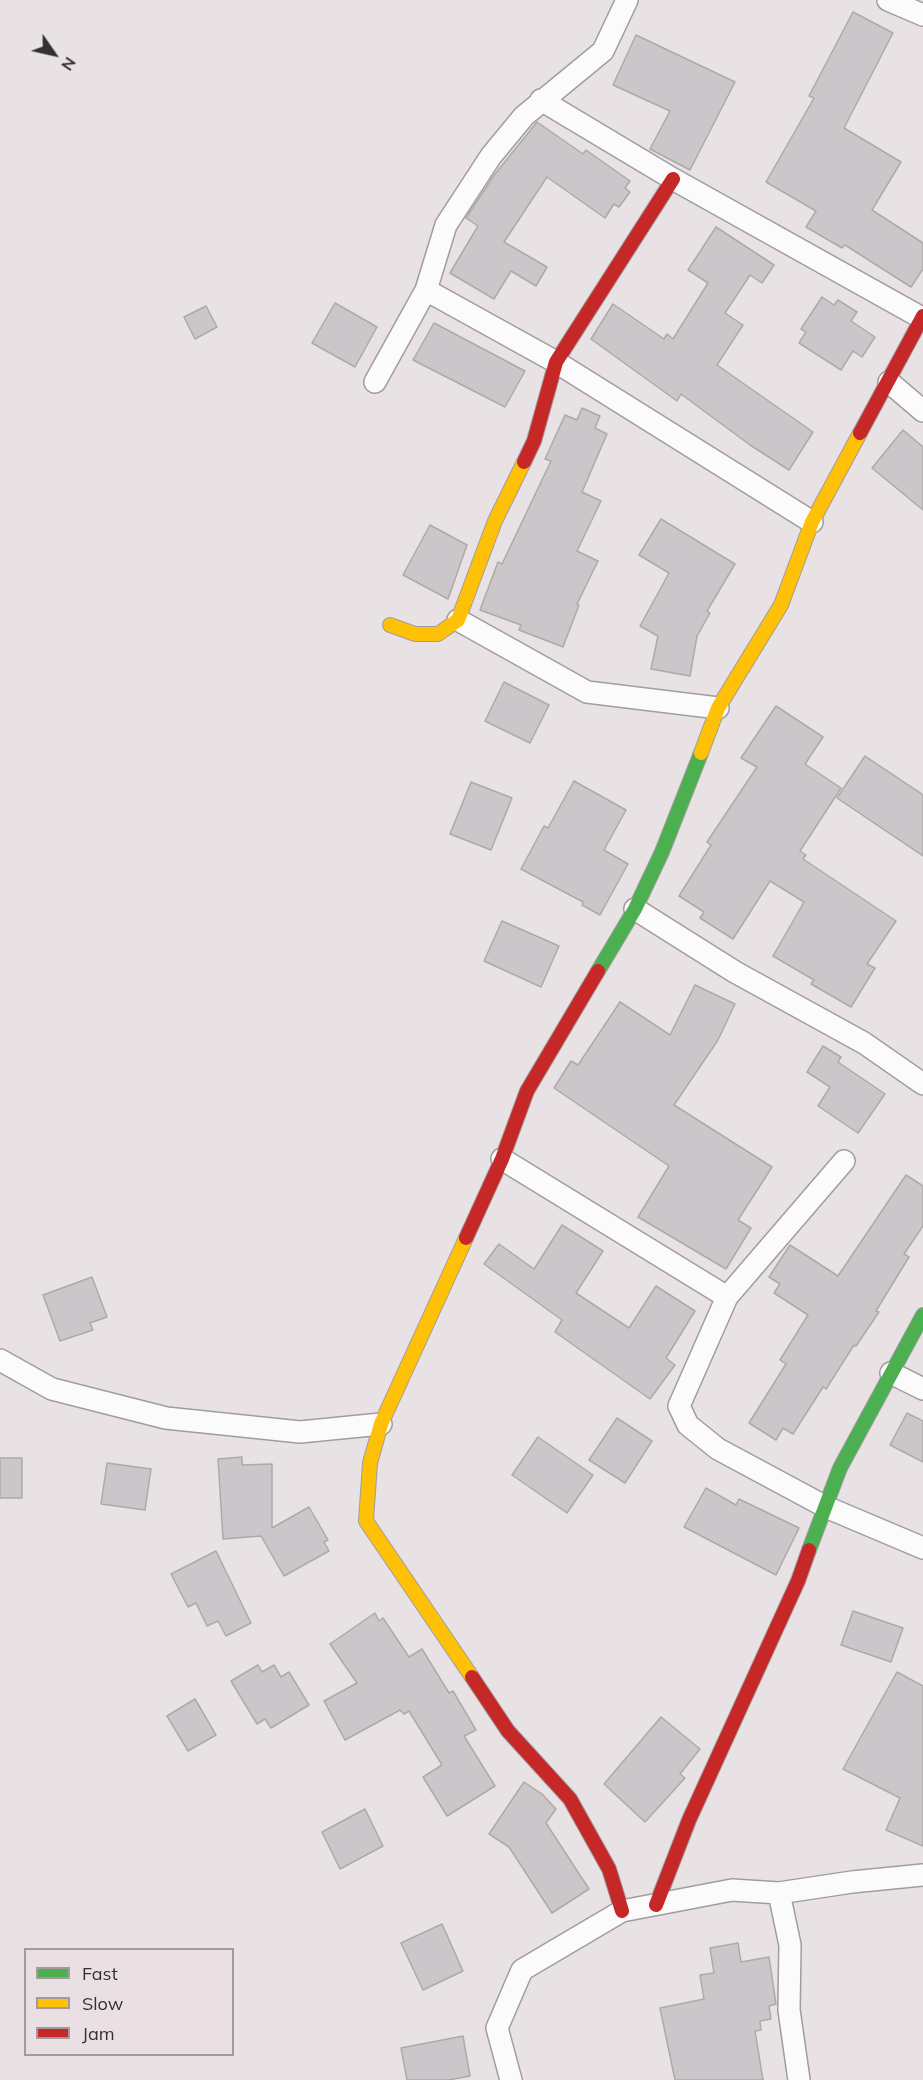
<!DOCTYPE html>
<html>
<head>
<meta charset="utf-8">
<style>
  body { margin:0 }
  #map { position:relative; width:923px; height:2080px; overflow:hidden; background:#e8e2e5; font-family:Mulish,sans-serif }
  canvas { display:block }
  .legend { position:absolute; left:24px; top:1948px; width:210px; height:108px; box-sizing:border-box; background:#eae0e4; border:2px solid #a29a9d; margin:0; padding:8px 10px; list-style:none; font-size:18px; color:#353133 }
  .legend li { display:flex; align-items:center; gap:12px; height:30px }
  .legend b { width:30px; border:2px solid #a29a9d }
  .north { position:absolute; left:24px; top:24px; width:60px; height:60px; -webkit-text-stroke:4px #eae0e4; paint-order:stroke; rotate:124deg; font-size:16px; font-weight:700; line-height:24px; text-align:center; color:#353133 }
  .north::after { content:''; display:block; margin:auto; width:21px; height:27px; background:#353133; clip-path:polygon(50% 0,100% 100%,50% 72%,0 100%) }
</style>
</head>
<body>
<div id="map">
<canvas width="923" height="2080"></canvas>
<ul class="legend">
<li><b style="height:8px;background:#4caf50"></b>Fast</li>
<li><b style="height:8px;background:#ffc107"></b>Slow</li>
<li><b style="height:8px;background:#c62828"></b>Jam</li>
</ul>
<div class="north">N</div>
</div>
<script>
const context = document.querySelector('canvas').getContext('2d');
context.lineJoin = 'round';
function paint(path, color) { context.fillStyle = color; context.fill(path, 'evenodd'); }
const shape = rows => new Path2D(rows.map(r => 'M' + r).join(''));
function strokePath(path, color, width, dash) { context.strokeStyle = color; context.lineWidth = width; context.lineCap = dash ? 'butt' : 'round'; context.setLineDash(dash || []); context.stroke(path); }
const building = shape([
  [853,12,893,33,844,128,901,162,872,210,923,243,923,269,911,287,845,245,842,248,806,227,816,211,766,182,814,98,809,96,853,12],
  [636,35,735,82,690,170,650,149,670,111,613,85,636,35],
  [537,122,583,154,586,150,630,181,625,188,630,192,619,207,614,204,605,218,547,177,504,242,547,267,536,286,511,271,494,299,450,273,478,226,466,218,495,174,537,122],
  [716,227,774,265,762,283,750,275,725,313,743,325,717,365,813,432,789,470,750,445,681,394,677,401,591,339,613,304,664,339,667,334,673,339,708,283,688,270,716,227],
  [822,297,834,305,838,300,857,312,851,321,875,337,862,357,853,351,841,370,799,343,806,332,801,329,822,297],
  [335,303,377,327,355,367,312,343,335,303],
  [206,306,217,327,195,339,184,317,206,306],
  [434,323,525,371,505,407,413,360,434,323],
  [582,408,600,416,595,428,607,434,582,492,601,501,577,551,598,561,577,604,579,605,563,647,519,630,521,625,480,610,498,562,502,564,551,461,545,459,565,415,577,420,582,408],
  [903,430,923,447,923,510,872,468,903,430],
  [661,519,735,564,707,611,710,613,697,636,690,676,651,669,658,636,640,626,669,573,639,555,661,519],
  [430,525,467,545,448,599,403,575,430,525],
  [504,682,549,705,530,743,485,721,504,682],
  [776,706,823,737,805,764,841,788,800,851,806,855,803,859,896,921,867,964,875,968,851,1007,811,984,814,980,773,956,804,902,770,881,733,939,700,918,704,912,679,896,711,845,707,842,757,767,741,758,776,706],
  [865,756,923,795,923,856,837,798,865,756],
  [574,781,626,810,604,850,628,864,600,915,582,905,583,902,521,869,544,826,548,828,574,781],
  [471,782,512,798,491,850,450,834,471,782],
  [502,921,559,946,541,987,484,961,502,921],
  [695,985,735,1004,718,1040,674,1105,772,1167,738,1220,751,1228,726,1269,638,1217,669,1166,554,1088,571,1061,578,1065,620,1002,670,1035,695,985],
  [823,1046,841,1057,838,1062,885,1094,858,1133,818,1106,830,1087,807,1072,823,1046],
  [906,1175,923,1186,923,1226,904,1254,909,1257,876,1311,879,1312,856,1346,854,1345,826,1389,823,1387,793,1434,783,1428,776,1440,749,1423,786,1364,780,1360,808,1315,774,1293,780,1284,769,1277,790,1245,838,1276,906,1175],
  [562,1225,603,1251,576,1293,629,1328,656,1286,695,1311,666,1358,675,1365,650,1399,555,1332,562,1320,484,1264,499,1244,534,1269,562,1225],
  [92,1277,107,1317,90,1323,93,1330,60,1341,43,1295,92,1277],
  [907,1413,923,1421,923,1462,890,1445,907,1413],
  [617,1418,652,1441,625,1483,589,1460,617,1418],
  [538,1437,593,1475,567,1513,512,1475,538,1437],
  [242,1457,242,1465,272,1464,272,1528,309,1507,328,1540,324,1542,329,1551,284,1576,261,1536,223,1539,218,1459,242,1457],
  [0,1458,22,1458,22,1498,0,1498,0,1458],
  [107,1463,151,1469,145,1510,101,1504,107,1463],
  [706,1488,736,1505,739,1499,799,1528,776,1575,684,1527,706,1488],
  [216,1551,251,1623,226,1636,218,1621,207,1626,196,1603,188,1607,171,1574,216,1551],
  [853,1611,903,1628,891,1662,841,1645,853,1611],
  [375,1613,379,1621,383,1618,409,1657,422,1649,449,1693,453,1691,476,1730,464,1736,495,1786,447,1816,423,1777,442,1765,409,1711,404,1714,400,1710,345,1740,324,1701,357,1683,330,1644,375,1613],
  [258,1665,262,1672,274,1665,281,1677,289,1672,309,1705,271,1728,265,1719,257,1724,231,1681,258,1665],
  [897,1672,923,1686,923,1846,886,1830,900,1798,843,1769,897,1672],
  [195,1699,216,1735,188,1751,167,1716,195,1699],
  [661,1717,700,1749,680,1774,685,1778,645,1822,604,1784,661,1717],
  [524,1782,542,1794,556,1809,546,1823,589,1889,552,1913,509,1847,489,1834,524,1782],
  [365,1809,383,1846,340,1869,322,1832,365,1809],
  [442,1924,463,1971,423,1990,401,1943,442,1924],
  [738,1943,741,1962,769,1957,776,2004,769,2006,771,2019,760,2021,761,2030,755,2031,763,2080,675,2080,660,2008,704,1999,700,1975,714,1973,710,1948,738,1943],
  [463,2036,470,2076,449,2080,407,2080,401,2048,463,2036]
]);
paint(building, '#cbc6c9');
strokePath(building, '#ada9ab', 1.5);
const street = shape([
  [888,0,923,15],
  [541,100,673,179,922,318],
  [426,290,556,362,812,522],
  [375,382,426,290,446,225,491,156,524,116,603,51,627,0],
  [889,382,923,411],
  [458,620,587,692,718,708],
  [635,909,735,972,864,1043,923,1084],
  [502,1159,727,1297],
  [844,1161,727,1297,679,1406,688,1425,718,1449,826,1507,923,1548],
  [0,1360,52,1389,166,1418,300,1432,381,1424],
  [891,1373,923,1389],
  [779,1893,790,1945,789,2010,799,2080],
  [511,2080,497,2028,522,1970,622,1911,732,1890,779,1893,852,1882,923,1875]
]);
const fast = shape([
  [598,971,635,909,662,852,701,753],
  [809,1550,840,1468,923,1315]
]);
const slow = shape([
  [390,625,415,634,438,634,458,620,495,521,524,462],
  [701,753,718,708,781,605,812,522,860,433],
  [466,1238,381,1424,370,1463,366,1521,472,1677]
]);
const jam = shape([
  [860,433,923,316],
  [524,462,534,441,556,362,673,179],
  [466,1238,502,1159,527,1091,598,971],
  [472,1677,508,1731,570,1799,609,1869,622,1911],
  [656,1905,689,1820,798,1581,809,1550]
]);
strokePath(street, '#a09d9f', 24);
strokePath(fast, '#a09d9f', 16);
strokePath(slow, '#a09d9f', 16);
strokePath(jam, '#a09d9f', 16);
strokePath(street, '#fcfbfb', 21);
strokePath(fast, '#4caf50', 14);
strokePath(slow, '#ffc107', 14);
strokePath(jam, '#c62828', 14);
</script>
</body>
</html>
